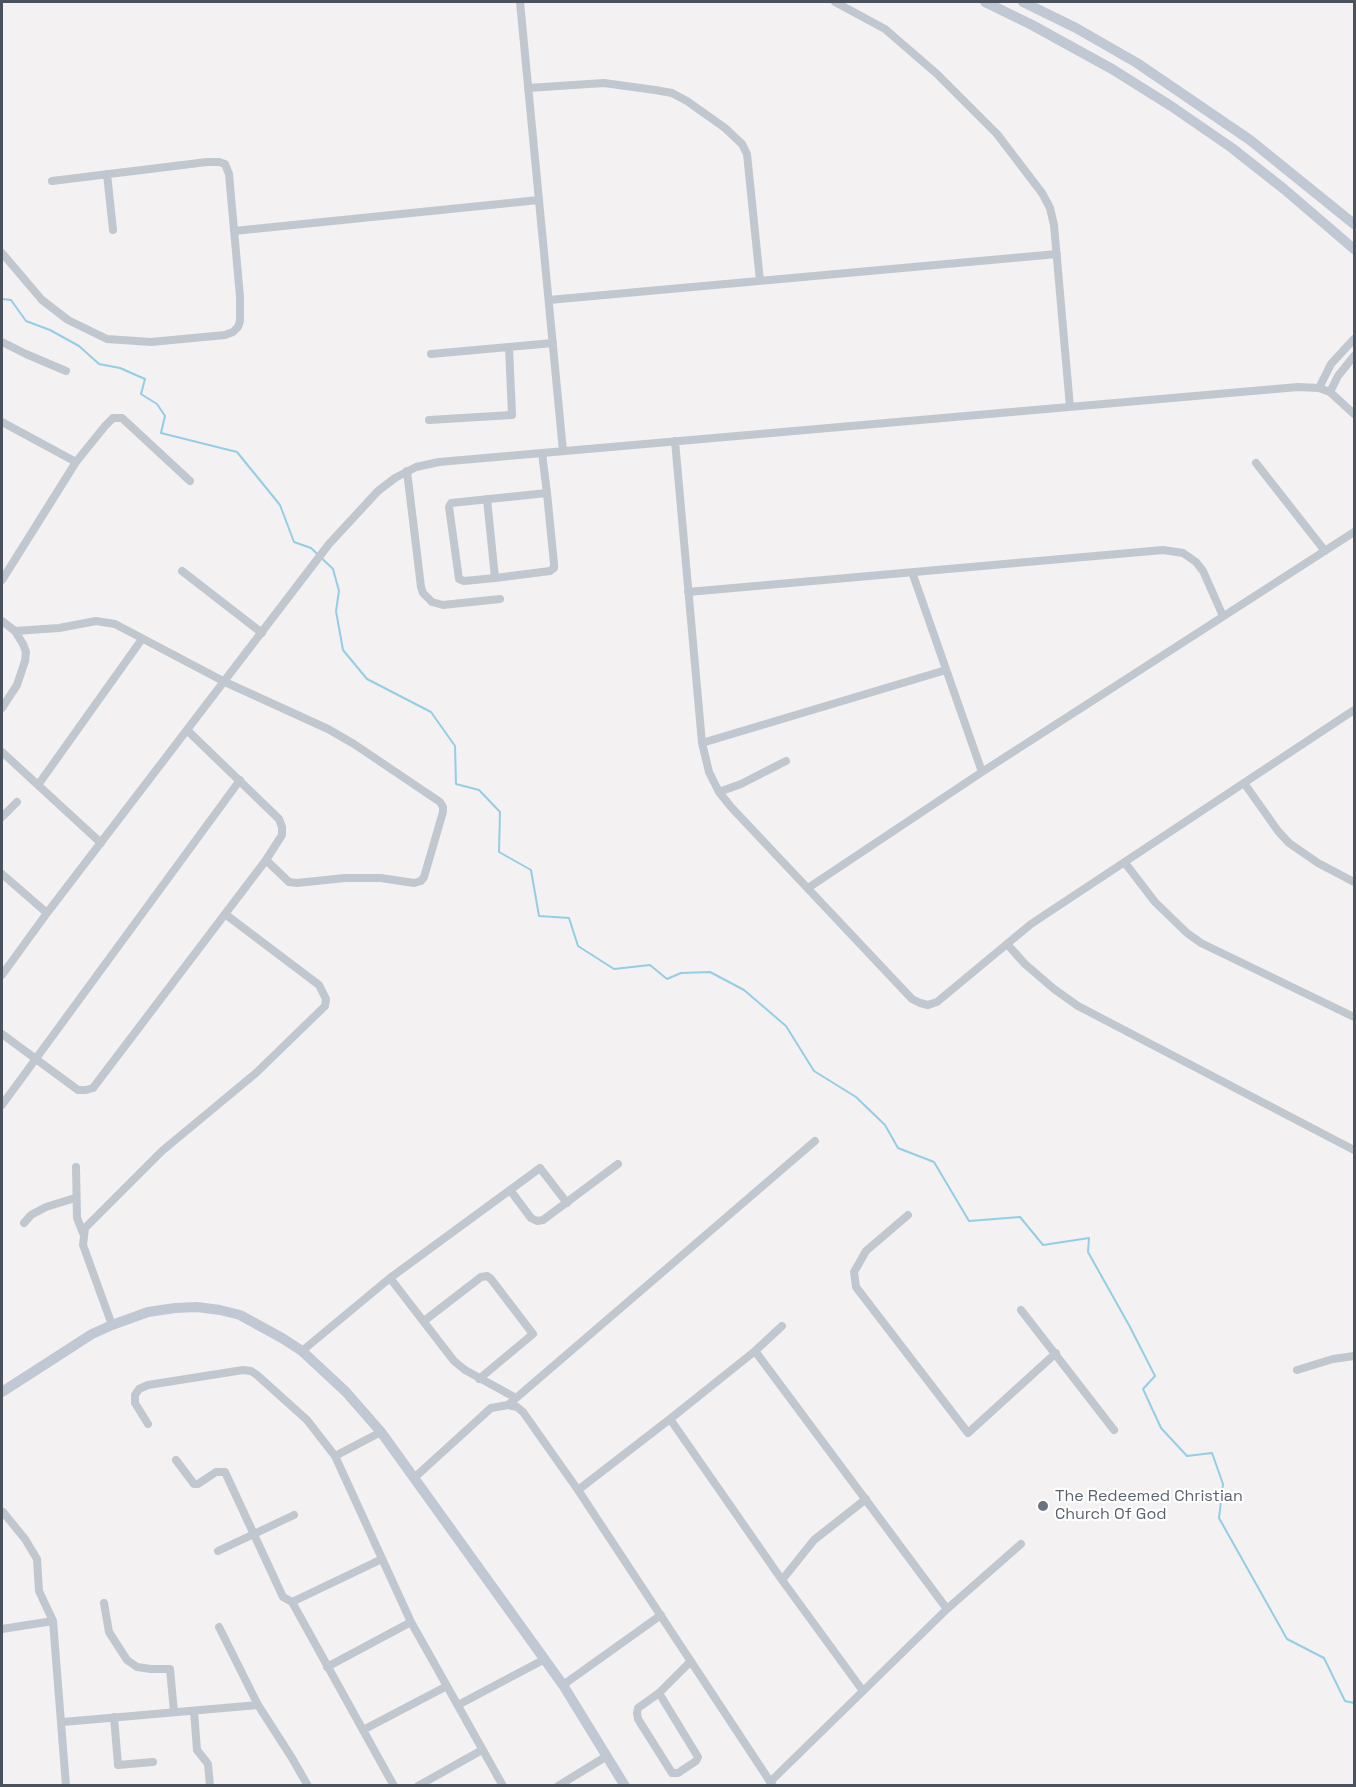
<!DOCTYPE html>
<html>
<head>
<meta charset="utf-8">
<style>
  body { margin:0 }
  #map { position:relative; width:1356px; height:1787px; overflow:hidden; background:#f3f1f1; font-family:"Space Grotesk",sans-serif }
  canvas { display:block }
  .frame { position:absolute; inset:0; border:3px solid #4a525d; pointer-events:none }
</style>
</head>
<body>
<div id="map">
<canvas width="1356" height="1787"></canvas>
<div class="frame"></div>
</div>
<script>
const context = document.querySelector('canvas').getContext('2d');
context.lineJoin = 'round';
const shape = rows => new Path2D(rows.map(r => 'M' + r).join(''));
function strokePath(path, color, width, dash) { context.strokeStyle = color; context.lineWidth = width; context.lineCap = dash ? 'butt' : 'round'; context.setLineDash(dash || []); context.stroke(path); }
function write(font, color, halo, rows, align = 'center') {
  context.font = font + ' "Space Grotesk",sans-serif'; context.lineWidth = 4.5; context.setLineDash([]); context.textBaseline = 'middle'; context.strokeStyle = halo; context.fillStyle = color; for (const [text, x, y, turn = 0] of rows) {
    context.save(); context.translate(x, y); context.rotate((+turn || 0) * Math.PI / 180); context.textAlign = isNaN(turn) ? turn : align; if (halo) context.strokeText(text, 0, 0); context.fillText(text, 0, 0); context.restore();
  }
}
strokePath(shape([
  [2,299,11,300,26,321,50,330,79,346,99,364,120,368,145,379,141,394,157,404,165,416,161,433,237,452,280,505,294,542,311,548,333,569,339,591,336,611,343,650,367,679,431,712,455,746,456,784,479,790,500,812,499,852,531,870,539,916,569,918,578,946,614,969,650,965,667,979,681,973,710,972,744,990,786,1026,814,1071,856,1097,885,1125,898,1148,934,1162,969,1221,1020,1217,1043,1245,1089,1238,1088,1252,1130,1327,1155,1376,1143,1389,1161,1428,1187,1456,1212,1453,1223,1484,1219,1518,1287,1639,1324,1658,1345,1701,1354,1703]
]), '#94cee6', 2);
strokePath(shape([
  [520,2,563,451],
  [835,2,885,29,937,74,997,134,1042,193,1050,208,1054,225,1070,407],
  [528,88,604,83,655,90,672,93,687,101,725,128,742,144,747,154,760,281],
  [107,174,113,230],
  [234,231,539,200],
  [2,253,42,300,68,320,107,339,151,342,225,335,233,332,238,327,240,321,240,297,229,174,225,164,219,162,207,162,52,181],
  [549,300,1057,254],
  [2,342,26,354,66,371],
  [431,354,553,343],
  [1319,388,1331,364,1354,339],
  [1330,392,1338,376,1354,356],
  [429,420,512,415,509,347],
  [2,422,76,462],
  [675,441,702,743,709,772,719,792,731,807,912,999,920,1003,928,1005,937,1002,1031,924,1354,710],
  [542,453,547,493,554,564,554,568,550,571,495,578,464,581,459,579,449,507,451,503,547,493],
  [1256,463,1325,551],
  [407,471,421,587,423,593,432,602,443,605,500,599],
  [487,499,495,578],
  [182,571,262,633],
  [912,572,982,772],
  [2,580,76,462,105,426,113,418,122,418,190,481],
  [688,592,1163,550,1183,553,1196,562,1203,571,1223,616],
  [2,621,15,631,23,644,26,652,25,661,17,685,2,708],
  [15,631,59,628,96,621,115,624,225,682,328,729,354,744,440,802,443,807,443,812,424,877,421,881,414,883,381,878,345,878,297,883,289,882,266,860],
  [702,743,946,670],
  [2,752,101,843],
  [1244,783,1278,831,1289,843,1318,863,1354,882],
  [38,785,142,639],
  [719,792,741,784,786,761],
  [2,817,17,802],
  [1125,863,1155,902,1187,933,1201,943,1354,1017],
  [2,874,47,913],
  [808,888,982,772,1354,532],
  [1007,944,1025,964,1054,989,1078,1006,1354,1150],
  [2,975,47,913,329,544,378,491,395,478,416,467,439,462,1298,387,1319,388,1330,392,1354,414],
  [2,1034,78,1090,86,1090,93,1088,266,860,282,835,282,827,279,819,188,731],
  [2,1105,240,780],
  [76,1167,77,1218,83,1233],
  [510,1190,531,1218,537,1221,543,1220,618,1164],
  [908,1215,866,1251,854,1272,856,1287,968,1433,1056,1353],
  [24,1223,31,1215,46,1207,75,1198],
  [390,1278,454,1361,465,1370,516,1398],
  [1021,1310,1114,1430],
  [424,1321,481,1277,487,1276,491,1279,533,1334,479,1379],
  [112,1325,83,1245,85,1228,162,1151,256,1073,325,1006,326,999,319,985,225,914],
  [302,1351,390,1278,540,1168,567,1203],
  [755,1351,947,1609],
  [1297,1370,1333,1359,1354,1356],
  [508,1405,815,1141],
  [670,1419,782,1580,863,1691],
  [148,1424,135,1403,135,1395,139,1389,148,1385,243,1370,251,1371,257,1375,307,1420,335,1456,411,1622,503,1786],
  [335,1456,381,1432],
  [176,1460,194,1484,198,1484,216,1472,225,1472,283,1597,292,1602,394,1786],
  [414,1478,491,1408,508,1405,517,1407,523,1412,578,1490,773,1786],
  [578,1490,670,1419,755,1351,782,1326],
  [3,1512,25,1539,37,1559,39,1591,53,1621,66,1786],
  [218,1551,294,1515],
  [782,1580,814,1540,866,1499],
  [292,1602,382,1559],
  [104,1603,109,1632,127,1660,137,1667,151,1669,170,1669,174,1712],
  [219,1627,258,1705,292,1758,308,1786],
  [2,1629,53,1621],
  [327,1667,411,1622],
  [563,1685,661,1615],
  [659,1693,698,1757,696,1761,678,1773,672,1773,638,1719,637,1713,638,1708,659,1693,691,1661],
  [458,1705,545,1659],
  [194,1711,197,1750,208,1764,210,1786],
  [114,1717,118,1765,153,1762],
  [63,1722,258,1705],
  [363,1730,447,1686],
  [770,1782,947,1609,1021,1544],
  [418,1786,482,1750],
  [558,1786,607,1756]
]), '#c0c7ce', 8);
strokePath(shape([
  [985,2,1032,25,1112,69,1171,106,1232,148,1284,189,1354,249],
  [1023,2,1076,28,1137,63,1250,140,1354,224],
  [2,1392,92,1334,112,1325,148,1312,175,1308,197,1307,220,1310,240,1315,282,1338,302,1351,346,1392,381,1432,563,1685,625,1786]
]), '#c0c8d3', 10);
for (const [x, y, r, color] of [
  [1043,1506,6,"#6b7280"]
]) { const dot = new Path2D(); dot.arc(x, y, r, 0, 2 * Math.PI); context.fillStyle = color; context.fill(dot); strokePath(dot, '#fff', 2); }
write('16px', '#5b616d', '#fff', [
  ["The Redeemed Christian",1055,1497],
  ["Church Of God",1055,1515]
], 'left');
</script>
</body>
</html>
